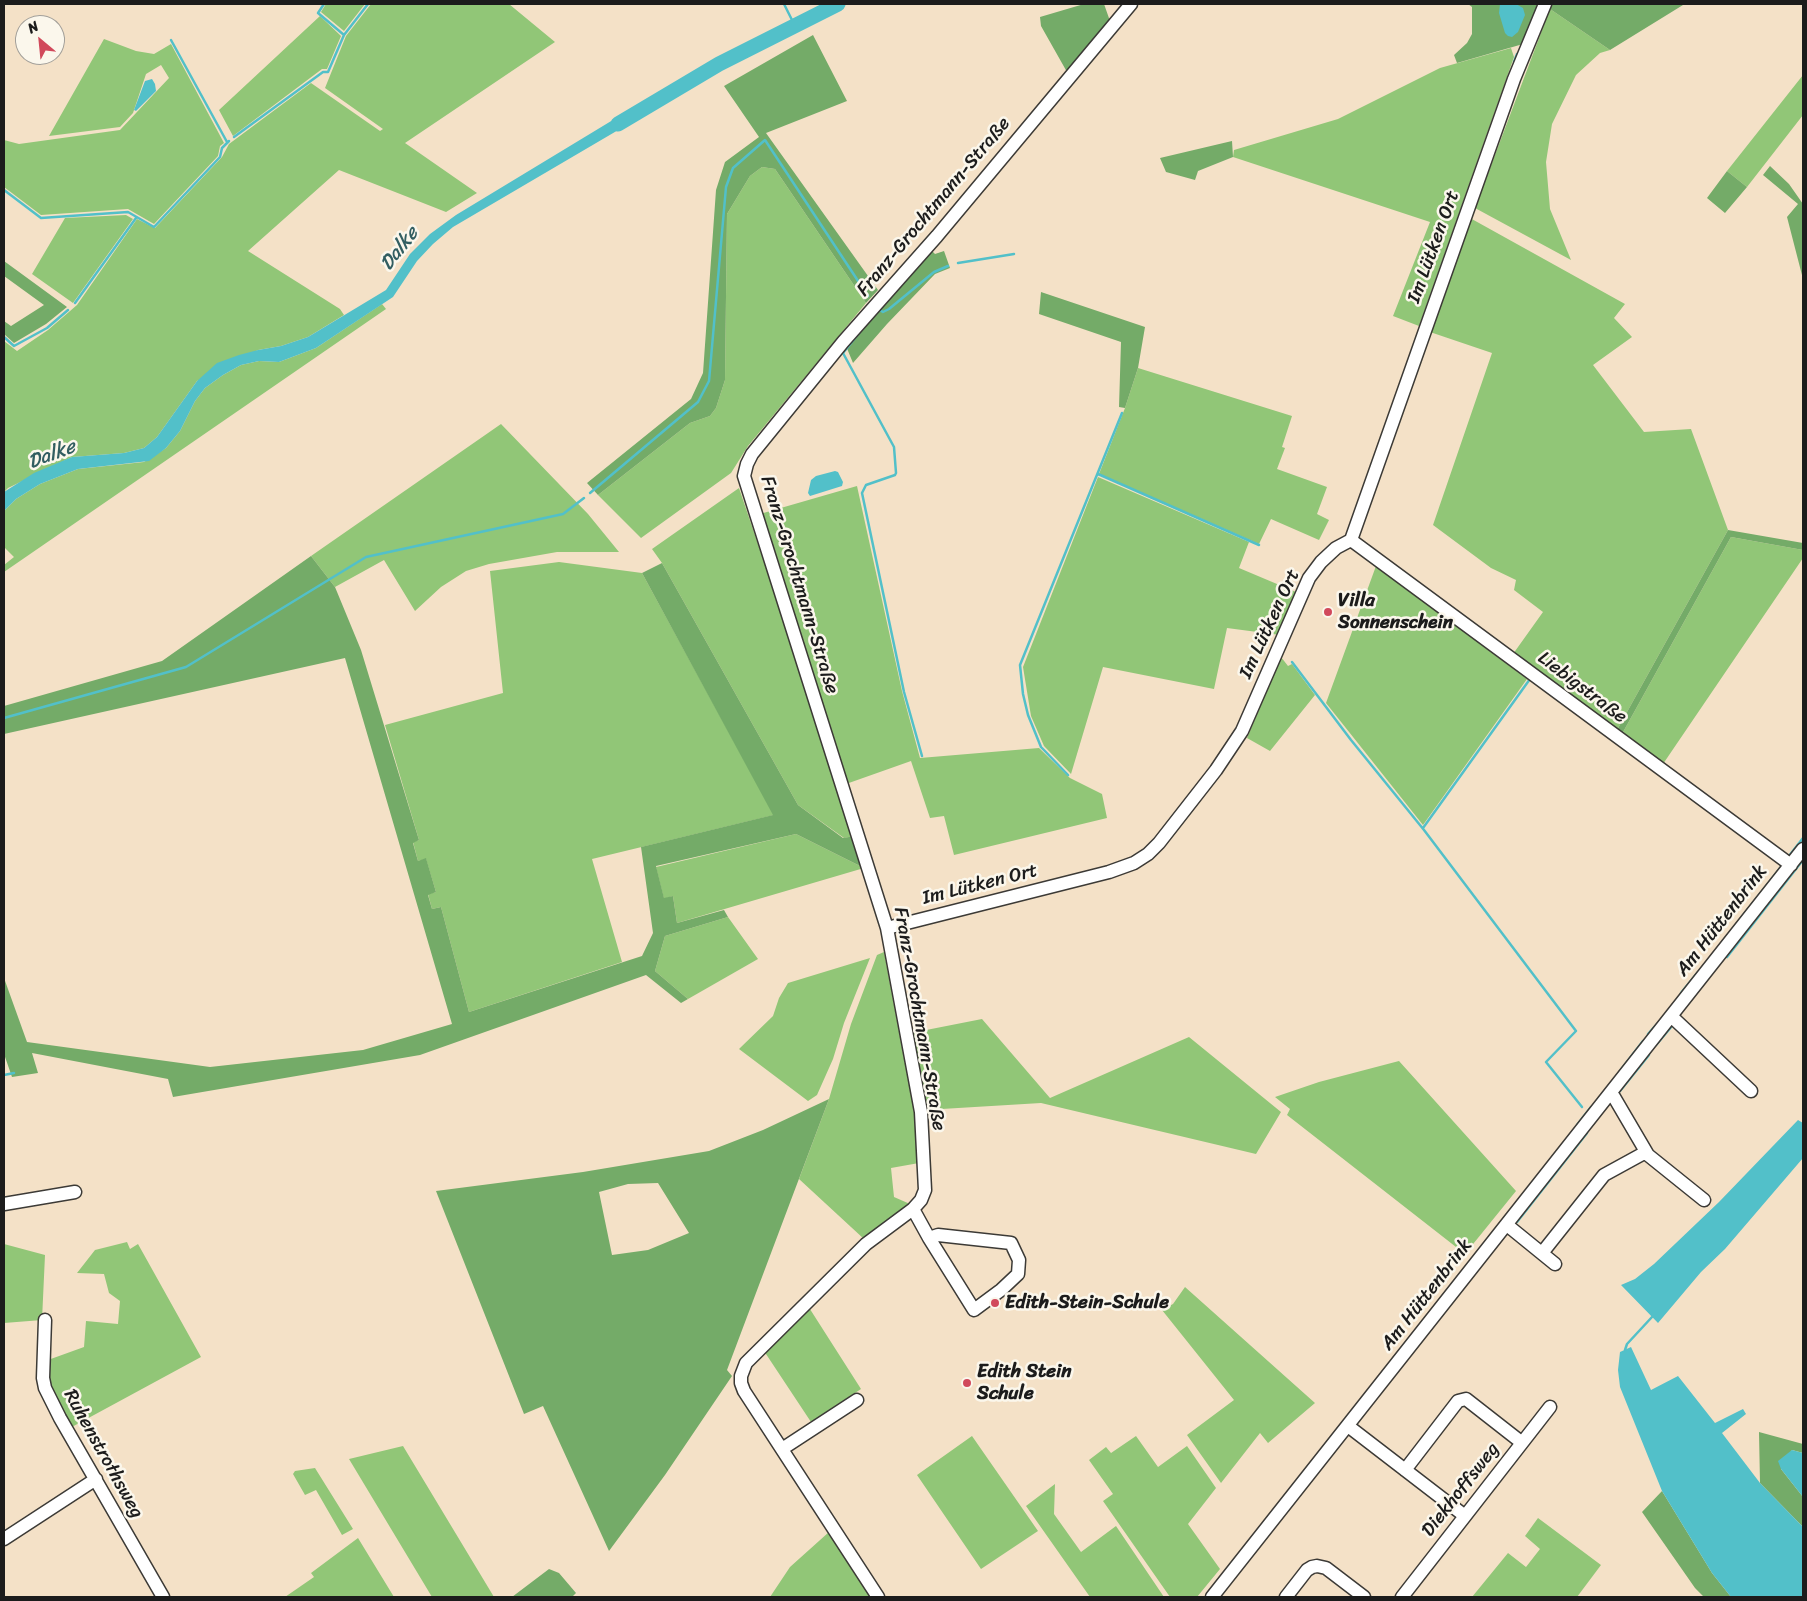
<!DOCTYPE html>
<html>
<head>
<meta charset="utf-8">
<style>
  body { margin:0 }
  #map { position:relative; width:1807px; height:1601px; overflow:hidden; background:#f4e1c7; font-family:Sriracha,sans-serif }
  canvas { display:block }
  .frame { position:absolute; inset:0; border:5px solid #1c1c1c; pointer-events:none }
  .north { position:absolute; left:15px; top:15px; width:50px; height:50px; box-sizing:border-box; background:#fbf7ec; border:1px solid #a29f99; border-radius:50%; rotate:332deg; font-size:14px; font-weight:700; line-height:20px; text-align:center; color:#1c1c1c }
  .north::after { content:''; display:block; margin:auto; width:18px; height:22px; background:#d1495b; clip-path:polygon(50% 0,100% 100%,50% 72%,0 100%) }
</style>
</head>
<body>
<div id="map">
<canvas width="1807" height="1601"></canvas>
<div class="frame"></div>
<div class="north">N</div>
</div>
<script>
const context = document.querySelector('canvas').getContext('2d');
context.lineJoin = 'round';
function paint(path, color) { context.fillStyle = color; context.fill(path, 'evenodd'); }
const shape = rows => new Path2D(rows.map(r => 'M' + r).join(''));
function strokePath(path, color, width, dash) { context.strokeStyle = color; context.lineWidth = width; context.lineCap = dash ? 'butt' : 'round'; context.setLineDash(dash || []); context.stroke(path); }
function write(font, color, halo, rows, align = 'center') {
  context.font = font + ' Sriracha,sans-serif'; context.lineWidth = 5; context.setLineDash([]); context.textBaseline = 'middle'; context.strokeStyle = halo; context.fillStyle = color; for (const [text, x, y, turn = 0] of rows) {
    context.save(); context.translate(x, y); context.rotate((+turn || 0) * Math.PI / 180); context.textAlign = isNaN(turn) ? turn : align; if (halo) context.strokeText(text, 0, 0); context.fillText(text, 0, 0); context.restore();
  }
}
paint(shape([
  [326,4,365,4,344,31,321,12],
  [371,4,509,4,555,42,405,143,477,193,446,212,339,170,248,251,340,309,344,315,308,337,281,346,258,350,197,381,157,437,144,448,124,453,72,457,8,488,4,492,4,341,17,351,48,330,77,305,137,219,155,228,222,157,229,144,311,83,380,131,383,129,325,88,346,36],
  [1550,9,1610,50,1600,53,1576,75,1552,124,1546,162,1550,209,1571,260,1475,208],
  [320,16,341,36,327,69,322,69,233,136,219,110],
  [104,39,136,51,154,54,171,44,224,143,220,146,218,156,154,224,128,209,41,215,4,187,4,140,19,144,120,130,169,78,161,65,146,74,133,113,120,127,49,136],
  [1511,48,1514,57,1419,326,1393,316,1430,222,1233,157,1234,150,1338,119,1440,68],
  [1803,75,1803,115,1747,187,1727,171],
  [762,167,775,169,866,303,748,446,731,473,641,538,598,495,690,423,710,416,716,408,725,380,727,214,750,176],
  [126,215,133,219,73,303,32,274,65,218],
  [1470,218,1625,304,1614,318,1632,337,1593,365,1644,432,1691,429,1728,530,1617,730,1513,654,1543,612,1514,590,1516,580,1491,568,1433,525,1492,353,1430,332],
  [382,304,386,309,4,572,4,565,14,557,5,548,4,548,4,511,16,499,40,484,78,469,144,462,166,448,180,431,195,401,205,388,223,375,241,365,259,361,279,362,316,348],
  [1138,368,1292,416,1282,447,1285,448,1277,469,1327,487,1317,514,1329,520,1319,540,1271,519,1259,544,1099,474,1125,408],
  [501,424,588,514,619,552,557,552,489,564,466,571,441,587,415,611,384,560,335,587,311,556],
  [1098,477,1249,542,1239,568,1296,592,1280,635,1227,628,1214,689,1103,667,1071,774,1044,746,1031,716,1023,667],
  [857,486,902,691,920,758,1039,748,1070,778,1102,794,1107,818,954,855,944,816,930,818,911,761,846,784,760,514],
  [739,488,784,621,855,836,844,838,798,805,662,563,652,549],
  [1731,537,1803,550,1803,558,1663,764,1622,734],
  [559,562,642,573,774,815,592,859,622,962,469,1012,441,907,432,909,428,894,436,892,426,859,418,861,413,842,419,840,385,725,503,693,490,571],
  [1376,566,1527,679,1423,825,1326,703],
  [1281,657,1288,666,1292,664,1315,695,1270,751,1247,738],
  [796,834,864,868,677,923,673,896,664,899,656,867],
  [728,917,758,959,688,999,655,971,665,936],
  [884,952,915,1117,919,1163,891,1168,894,1197,910,1204,864,1239,799,1179,829,1099,851,1024,877,955],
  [870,958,844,1023,833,1059,817,1095,808,1101,739,1049,773,1016,779,998,788,983],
  [982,1019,1050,1098,1189,1037,1281,1112,1256,1154,1041,1103,925,1110,911,1033],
  [1399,1061,1516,1191,1465,1254,1287,1115,1290,1109,1275,1097,1319,1082],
  [127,1242,130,1249,138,1244,201,1357,70,1428,49,1386,48,1360,84,1347,86,1321,118,1324,120,1301,109,1293,104,1274,77,1273,95,1250],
  [4,1244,45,1255,42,1320,4,1323],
  [1185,1287,1315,1403,1268,1443,1260,1433,1221,1483,1187,1435,1234,1400,1162,1310,1173,1304],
  [808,1306,861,1389,811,1422,764,1351],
  [972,1436,1038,1531,981,1569,917,1475],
  [1136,1436,1158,1467,1187,1446,1216,1488,1188,1524,1220,1569,1197,1597,1170,1597,1103,1501,1113,1494,1089,1460,1106,1447,1111,1453],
  [403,1446,494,1597,432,1597,349,1459],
  [315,1468,353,1529,342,1535,316,1490,305,1495,293,1474,295,1471],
  [1055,1484,1054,1514,1081,1552,1116,1526,1164,1597,1090,1597,1026,1506],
  [1538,1518,1601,1565,1577,1597,1472,1597,1508,1553,1526,1567,1540,1549,1525,1536],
  [829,1532,872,1597,770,1597,790,1567],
  [358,1538,394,1597,285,1597,314,1577,311,1573]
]), '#91c677');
paint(shape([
  [1084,4,1104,4,1110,21,1067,72,1041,26,1040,17],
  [1468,4,1540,4,1523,44,1457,63,1454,55,1467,43,1472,34,1472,7],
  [1552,4,1670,4,1683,5,1610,50,1550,9],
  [813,35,847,101,766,133,878,290,866,303,775,169,762,167,750,176,727,214,725,380,716,408,710,416,690,423,598,495,587,483,691,399,703,373,716,190,725,162,759,137,724,86],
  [1232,141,1233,157,1198,171,1195,180,1166,172,1160,158],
  [1770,166,1789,184,1803,204,1803,279,1787,217,1798,204,1763,175],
  [1727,171,1747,187,1725,213,1707,198],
  [931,250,935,254,944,251,950,268,935,274,887,324,853,363,846,346],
  [4,261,67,307,46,324,14,343,4,334,4,321,11,326,44,305,4,276],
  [1041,292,1145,327,1138,368,1125,408,1119,407,1121,342,1039,314],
  [1728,530,1803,543,1803,550,1731,537,1622,734,1617,730],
  [311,556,335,587,361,650,419,840,413,843,418,861,426,858,436,892,428,895,432,909,441,907,469,1012,642,956,653,933,641,847,773,815,642,573,662,563,798,805,843,838,855,836,864,868,796,834,656,866,664,898,673,896,677,923,724,910,728,917,665,936,655,971,688,999,681,1003,646,975,420,1055,173,1097,168,1079,32,1053,38,1073,12,1077,4,1054,4,978,27,1042,210,1067,363,1050,452,1024,345,658,4,734,4,706,162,661],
  [829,1099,727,1370,732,1376,665,1475,609,1551,543,1406,524,1414,436,1191,583,1172,709,1151,763,1130],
  [658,1183,689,1233,648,1250,612,1255,599,1192,628,1184],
  [1759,1432,1803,1444,1803,1453,1792,1450,1781,1469,1803,1497,1803,1527,1760,1483],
  [1662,1491,1712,1573,1731,1597,1704,1597,1695,1588,1642,1512],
  [549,1569,559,1573,576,1593,572,1597,512,1597]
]), '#74ab68');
paint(shape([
  [1500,4,1516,4,1523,8,1525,15,1518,32,1512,37,1508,36,1505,33,1499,13],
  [152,79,155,84,156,91,136,111,134,110,145,81],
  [631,109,637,119,453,227,433,244,417,261,393,297,316,348,279,362,259,361,241,365,223,375,205,388,195,401,180,431,166,448,149,461,78,469,40,484,16,499,4,511,4,492,34,473,72,457,124,453,144,448,157,437,197,381,217,363,239,355,258,350,281,346,308,337,386,290,410,254,430,234,456,215],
  [835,471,838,472,843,482,842,486,810,496,808,493,811,480,816,476],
  [1798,1120,1803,1123,1803,1158,1725,1249,1701,1272,1658,1323,1621,1285,1635,1279,1654,1264,1719,1202],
  [1631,1347,1651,1390,1678,1376,1715,1423,1743,1409,1746,1414,1722,1433,1760,1483,1803,1527,1803,1597,1731,1597,1712,1573,1662,1491,1620,1387,1618,1370,1620,1352],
  [1792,1450,1803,1453,1803,1497,1781,1469,1778,1461]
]), '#52c0c9');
strokePath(shape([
  [324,4,318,13,344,35],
  [784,4,795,26],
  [171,40,227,142],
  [1514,62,1517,54],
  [234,137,323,72,328,72,344,35,368,4],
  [4,190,41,218,128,212,154,227,220,157,222,148,229,141],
  [958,263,1014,254],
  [75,303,136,218],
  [878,309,883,312,889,309,934,272,948,266],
  [863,328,843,353,894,447,896,473,895,475,866,485,862,493,904,692,922,756],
  [4,337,14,346,47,328,68,310],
  [1098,474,1259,545],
  [590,493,698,402,709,381,726,187,733,168,765,140,868,296],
  [1292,662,1351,740,1424,830,1576,1031,1546,1062,1582,1107],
  [4,718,186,667,366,557,563,514,584,498],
  [1068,775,1041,747,1028,715,1023,694,1020,665,1122,413],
  [1423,828,1530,679,1527,677],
  [1789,856,1803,838],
  [1741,918,1781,867],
  [1727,957,1803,860],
  [1681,993,1698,972],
  [1648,1034,1657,1024],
  [1656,1045,1672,1026],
  [1620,1071,1643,1041],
  [4,1075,14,1073],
  [1620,1091,1649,1055],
  [1577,1125,1591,1107],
  [1517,1222,1587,1133],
  [1625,1350,1627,1344,1652,1317]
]), '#52c0c9', 2.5);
strokePath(shape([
  [618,124,719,64,838,4]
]), '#52c0c9', 15);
const minor = shape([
  [1351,540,1791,865],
  [887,928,1109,872,1134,863,1148,854,1159,843,1216,770,1242,731,1309,578,1321,562,1336,548,1351,540,1514,79,1545,4],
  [1671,1016,1751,1091],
  [1610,1094,1614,1097,1648,1155,1704,1200],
  [4,1204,75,1192],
  [913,1209,929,1238,974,1310,1001,1290,1018,1274,1019,1260,1011,1243,938,1235,929,1238],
  [1507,1225,1555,1264],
  [1542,1253,1604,1175,1646,1152],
  [45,1320,43,1378,45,1388,60,1418,163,1597],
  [1348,1426,1465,1516],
  [782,1449,857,1400],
  [1405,1470,1458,1401,1466,1399,1521,1442],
  [4,1539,96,1479],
  [878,1597,744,1391,741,1383,741,1376,746,1363,866,1244,913,1209,921,1200,925,1190,921,1112,887,928,744,476,747,464,752,454,843,342,937,236,1131,4],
  [1212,1597,1803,849],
  [1286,1597,1307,1570,1312,1567,1317,1566,1326,1568,1364,1597],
  [1402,1597,1550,1407]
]);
strokePath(minor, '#3c3a36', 15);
strokePath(minor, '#fff', 12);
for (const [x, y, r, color] of [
  [1328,612,5,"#d1495b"],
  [995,1303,5,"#d1495b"],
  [967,1383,5,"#d1495b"]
]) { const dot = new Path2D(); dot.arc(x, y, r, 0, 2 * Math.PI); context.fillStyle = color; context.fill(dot); strokePath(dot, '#fbf7ec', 2); }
write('19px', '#1c1c1c', '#fbf7ec', [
  ["Franz-Grochtmann-Straße",934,207,-50],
  ["Im Lütken Ort",1434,247,-70],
  ["Franz-Grochtmann-Straße",799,585,73],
  ["Im Lütken Ort",1270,624,-65],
  ["Liebigstraße",1582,688,37],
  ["Im Lütken Ort",980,885,-14],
  ["Am Hüttenbrink",1722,921,-52],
  ["Franz-Grochtmann-Straße",919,1019,80],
  ["Am Hüttenbrink",1427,1295,-52],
  ["Ruhenstrothsweg",103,1454,61],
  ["Diekhoffsweg",1461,1490,-52]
]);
write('bold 19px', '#1c1c1c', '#fbf7ec', [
  ["Villa",1338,601],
  ["Sonnenschein",1338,623],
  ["Edith-Stein-Schule",1005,1303],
  ["Edith Stein",977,1372],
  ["Schule",977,1394]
], 'left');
write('italic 20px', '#325e61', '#fbf7ec', [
  ["Dalke",400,249,-52],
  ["Dalke",52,455,-21]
]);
</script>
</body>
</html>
